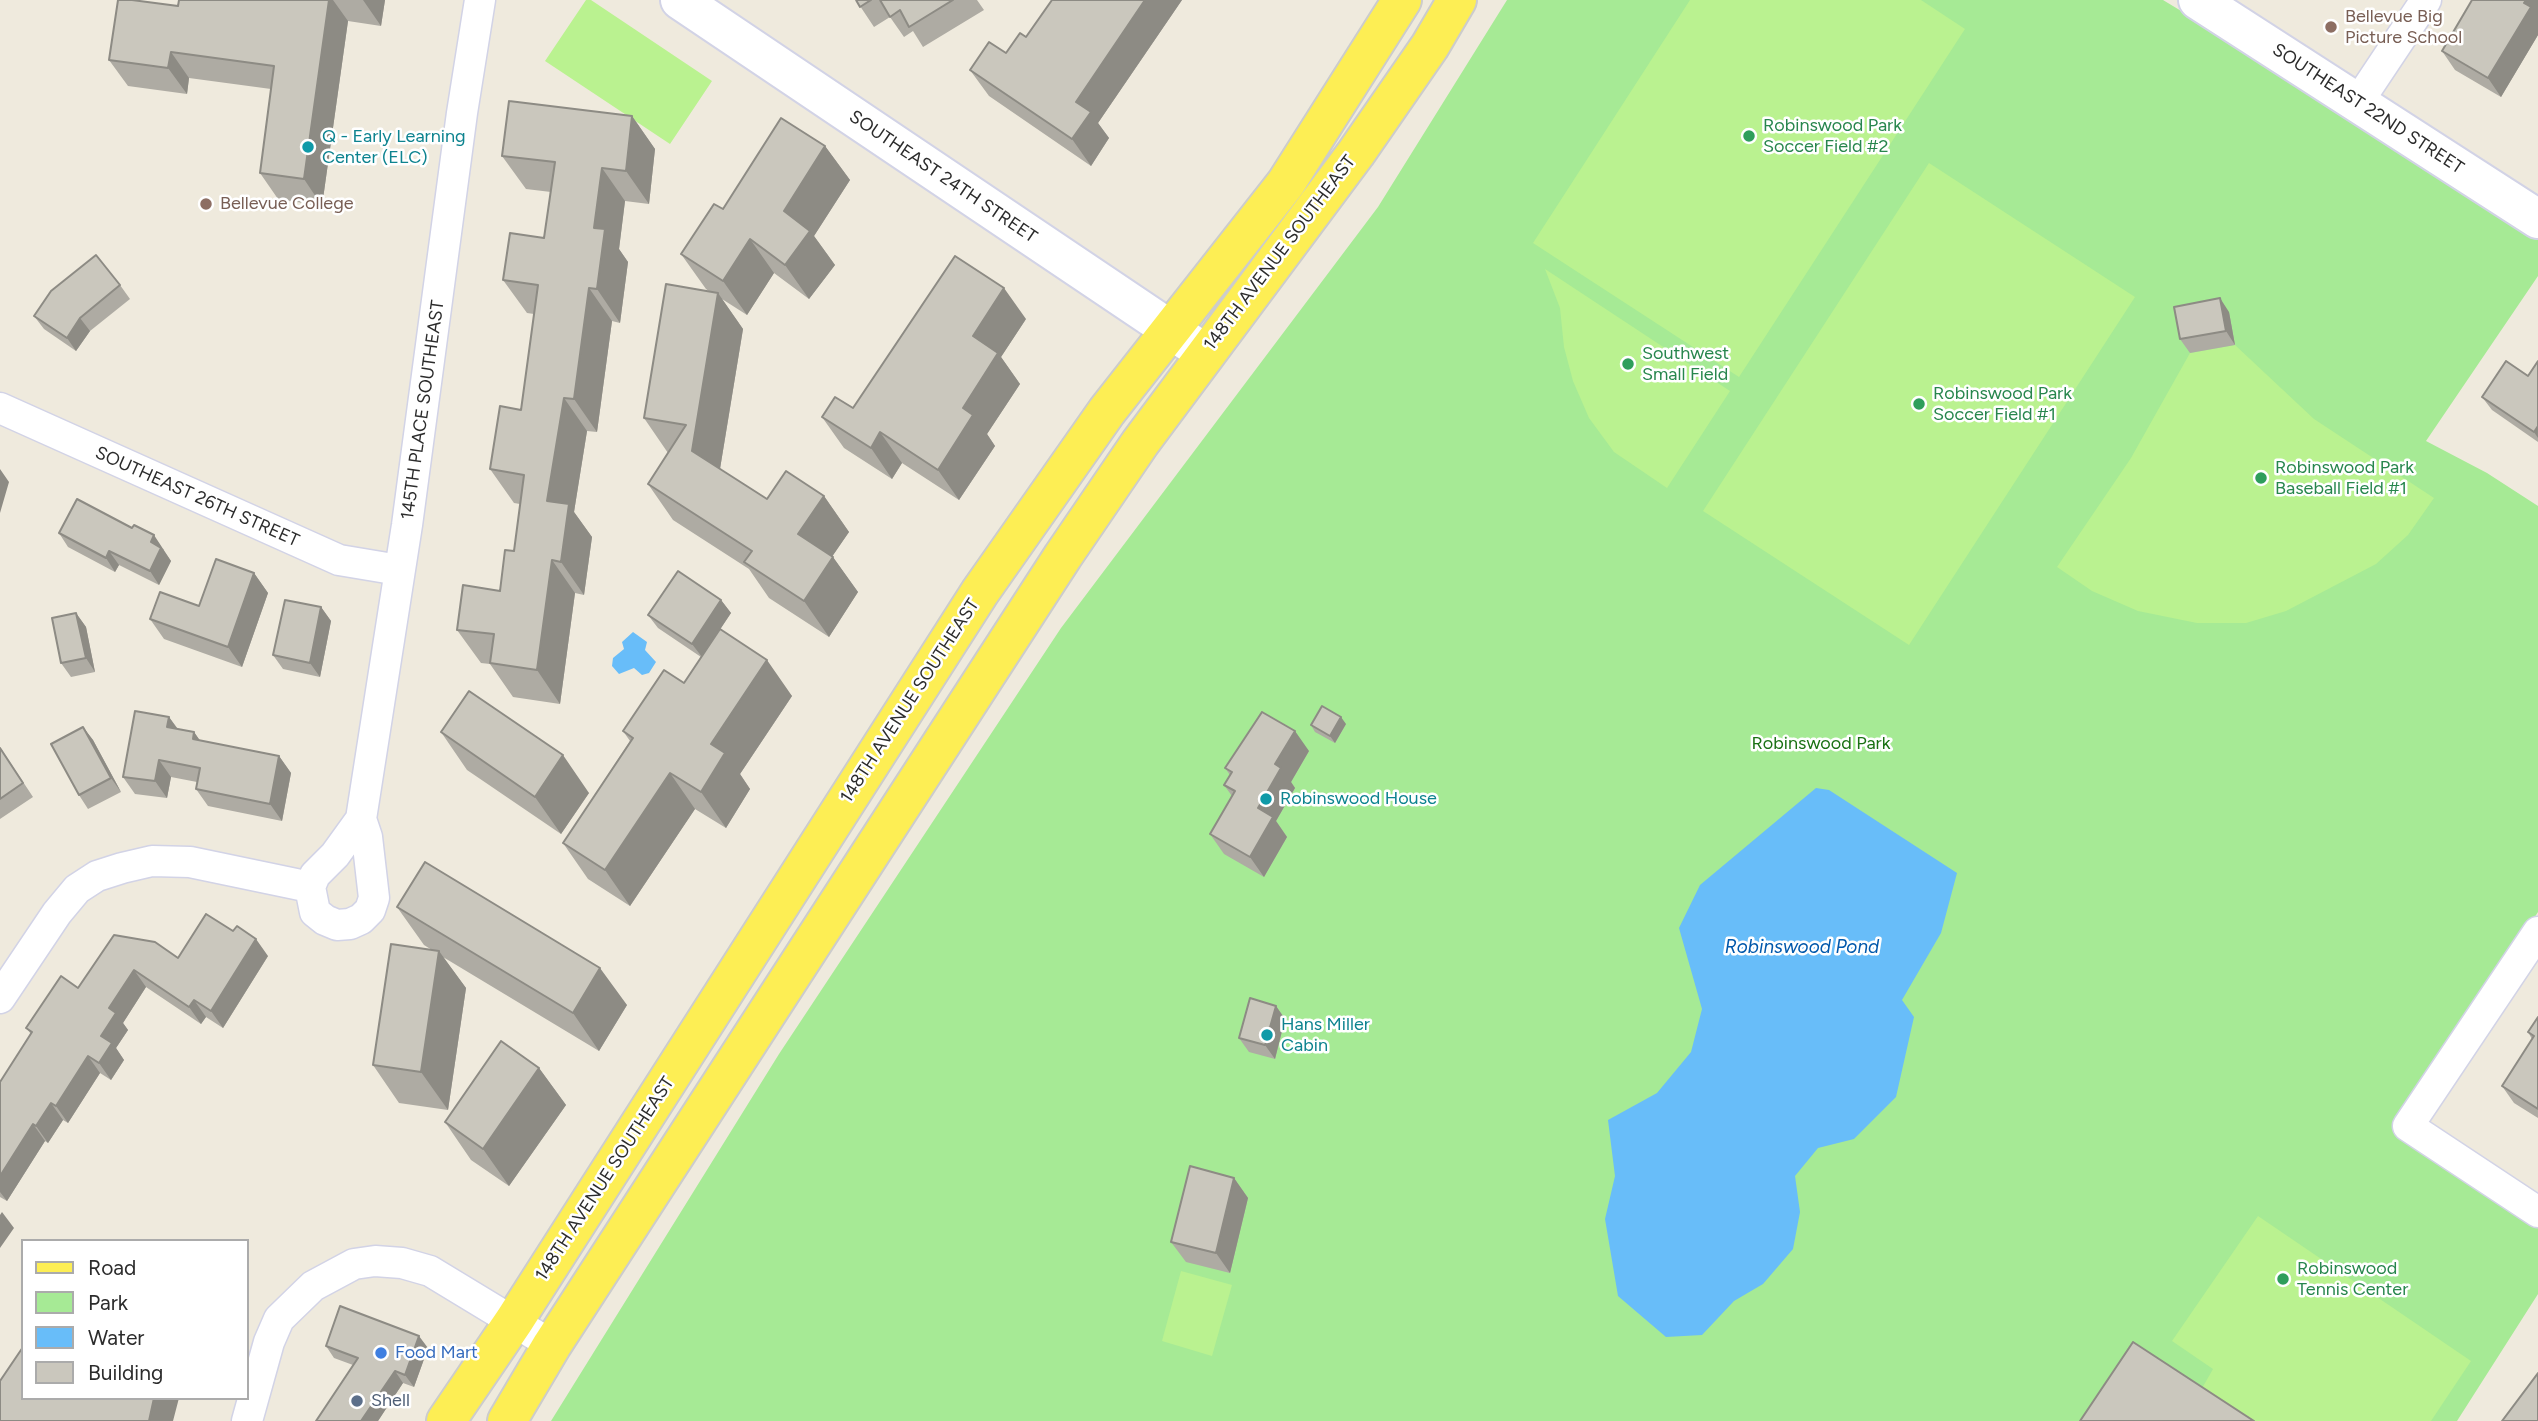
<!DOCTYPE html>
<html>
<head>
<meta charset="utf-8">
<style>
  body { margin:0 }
  #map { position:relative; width:2538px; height:1421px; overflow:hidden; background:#efeadd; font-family:Figtree,sans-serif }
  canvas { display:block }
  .legend { position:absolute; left:21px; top:1239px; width:228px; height:161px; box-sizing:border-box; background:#fff; border:2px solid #ababab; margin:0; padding:9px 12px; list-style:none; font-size:21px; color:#2c2c2c }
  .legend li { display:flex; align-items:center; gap:14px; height:35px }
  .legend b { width:35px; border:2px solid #ababab }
</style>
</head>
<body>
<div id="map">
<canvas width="2538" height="1421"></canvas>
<ul class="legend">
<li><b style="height:9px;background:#fdee54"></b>Road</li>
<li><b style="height:19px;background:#a6ea95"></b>Park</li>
<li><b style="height:19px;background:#68bdf9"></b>Water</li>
<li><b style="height:19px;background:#cac7bd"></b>Building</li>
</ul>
</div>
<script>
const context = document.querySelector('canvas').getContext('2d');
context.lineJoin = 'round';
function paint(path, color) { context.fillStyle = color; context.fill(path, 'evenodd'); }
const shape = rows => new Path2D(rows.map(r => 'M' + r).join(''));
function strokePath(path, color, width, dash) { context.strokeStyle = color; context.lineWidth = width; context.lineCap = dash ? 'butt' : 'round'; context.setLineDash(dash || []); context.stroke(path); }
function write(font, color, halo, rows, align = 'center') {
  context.font = font + ' Figtree,sans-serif'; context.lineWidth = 5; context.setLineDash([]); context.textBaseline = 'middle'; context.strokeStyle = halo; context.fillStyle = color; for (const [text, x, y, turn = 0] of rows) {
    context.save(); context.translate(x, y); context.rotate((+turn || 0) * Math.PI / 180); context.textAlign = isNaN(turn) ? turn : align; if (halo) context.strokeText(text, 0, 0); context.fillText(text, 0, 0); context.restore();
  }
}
paint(shape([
  [1507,0,2163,0,2307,87,2538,240,2538,276,2426,441,2487,473,2538,506,2538,912,2404,1115,2538,1202,2538,1294,2457,1421,551,1421,779,1054,1061,628,1378,207]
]), '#a6ea95');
paint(shape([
  [586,0,591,0,712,81,670,144,545,61],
  [1690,0,1921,0,1965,29,1739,377,1533,243],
  [1929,163,2135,297,1909,645,1703,511],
  [1545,269,1730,391,1667,488,1614,452,1589,418,1573,381,1564,347,1560,308],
  [2235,345,2314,419,2434,498,2408,535,2376,564,2286,611,2246,623,2197,623,2138,611,2092,591,2057,567,2131,458,2190,353],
  [2258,1216,2471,1361,2431,1421,2116,1421,2201,1390,2213,1369,2172,1341],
  [1181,1271,1232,1285,1212,1356,1162,1341]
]), '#baf290');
paint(shape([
  [633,632,647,642,645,650,656,662,649,673,642,675,634,668,619,674,612,666,613,658,624,649,622,642],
  [1816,788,1829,790,1957,873,1941,933,1902,1000,1914,1017,1896,1097,1854,1139,1818,1148,1795,1176,1800,1212,1793,1249,1763,1284,1734,1301,1702,1335,1666,1337,1618,1296,1605,1219,1615,1176,1608,1120,1657,1093,1691,1052,1702,1009,1679,928,1700,885]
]), '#68bdf9');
const minor = shape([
  [2358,102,2426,0],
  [0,408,339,560,399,570],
  [361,819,335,855,315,875,310,887,315,912,325,920,337,925,350,924,361,919,370,910,374,898,367,837,361,819,407,525,462,113,480,0],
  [0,998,57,913,77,889,97,876,122,868,152,861,190,862,310,887],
  [2538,1212,2408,1126,2538,932],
  [247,1421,269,1342,279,1319,313,1286,354,1264,375,1261,402,1263,430,1271,552,1345]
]);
const tertiary = shape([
  [680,0,1205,353],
  [2198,0,2538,219]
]);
const primary = shape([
  [446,1421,514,1321,980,592,1107,411,1286,183,1402,0],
  [507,1421,552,1345,1063,556,1140,443,1356,153,1430,46,1457,0]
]);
strokePath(minor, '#d2d3e6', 33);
strokePath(tertiary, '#d2d3e6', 42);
strokePath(primary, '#ccc', 42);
strokePath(minor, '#fff', 30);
strokePath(tertiary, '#fff', 38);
strokePath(primary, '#fdee54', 38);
paint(shape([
  [179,0,385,0,381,26,348,21,322,206,278,199,260,173,271,89,189,78,187,94,128,86,109,60,178,6],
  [856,0,977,0,984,10,923,47,913,31,904,37,890,17,874,27],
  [1052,0,1182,0,1098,123,1109,138,1091,166,989,96,970,70,1006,53,1026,37],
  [2538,0,2538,35,2501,97,2455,70,2442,51],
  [632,116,655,149,649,204,625,201,619,249,628,262,620,323,612,321,597,432,587,431,574,512,592,537,584,595,575,593,560,704,513,697,490,664,481,663,457,630,500,591,514,551,520,504,514,503,490,469,521,410,534,314,527,313,503,280,544,238,551,192,526,189,502,156],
  [825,146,850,180,814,236,835,265,809,299,774,273,747,315,722,299,743,329,720,469,767,499,824,496,849,532,832,556,858,592,829,637,769,598,749,569,673,520,648,484,668,453,644,418,710,292,706,289,681,254,723,209],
  [120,285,130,299,90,331,76,351,44,329,34,316],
  [2229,312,2235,345,2190,353,2180,339],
  [1026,319,1001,357,1020,384,987,434,995,446,959,500,902,463,892,479,844,448,822,417,853,408],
  [2538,361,2538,442,2492,410,2482,397,2528,376],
  [59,533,164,549,163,550,171,561,159,585,119,565,115,572,68,547],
  [254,573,268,593,242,667,164,639,150,619,199,606],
  [721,600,731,613,720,629,792,696,740,774,750,789,726,828,695,809,630,906,588,879,563,843,630,741,623,731,684,683,701,657,658,628,648,615],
  [321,607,331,621,320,677,283,669,273,655],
  [76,613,86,627,95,672,71,677,61,663],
  [169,717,178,729,194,732,200,741,279,756,291,773,282,821,208,806,196,789,197,782,171,777,167,798,135,794,123,777],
  [1346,724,1335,743,1315,732,1311,725],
  [83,727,93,740,121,792,88,809,79,795],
  [441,732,589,793,561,834,467,770],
  [0,747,33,797,0,819],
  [1309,751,1291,782,1295,788,1276,821,1287,837,1264,877,1224,854,1210,834,1232,796,1224,785,1230,775,1225,768],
  [397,907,627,1005,599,1051,443,957,466,988,448,1110,399,1103,373,1065,432,950,424,945],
  [268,956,223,1028,206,1017,201,1024,146,987,123,1023,128,1030,116,1048,124,1060,111,1080,100,1073,68,1123,63,1120,48,1143,45,1141,7,1201,0,1197,0,1082,31,1034,26,1028,78,988,178,958],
  [1276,1006,1285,1019,1275,1059,1249,1052,1239,1038],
  [2538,1017,2538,1118,2514,1103,2502,1086,2532,1039,2528,1032],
  [539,1068,566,1105,509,1186,471,1160,445,1122],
  [1234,1178,1248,1198,1230,1273,1186,1262,1171,1242],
  [326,1346,428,1348,414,1387,403,1383,378,1421,316,1421,353,1365,334,1358]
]), '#aeaba3');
paint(shape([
  [329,0,333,0,348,21,322,206,304,179],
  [363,0,385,0,381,26],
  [1145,0,1182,0,1098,123,1109,138,1091,166,1072,139,1076,102],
  [2526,0,2538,0,2538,35,2501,97,2488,78],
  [171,52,189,78,187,94,168,68],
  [632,116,655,149,649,204,626,171],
  [825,146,850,180,814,236,835,265,809,299,785,265,784,211],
  [602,168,625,201,619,249,628,262,620,323,597,289,594,228],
  [750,239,774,273,747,315,723,281],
  [589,288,612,321,597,432,574,399],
  [1004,288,1026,319,1001,357,1020,384,987,434,995,446,959,500,938,470,973,336],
  [718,293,743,329,717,487,692,451],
  [2220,298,2229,312,2235,345,2226,331],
  [80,318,90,331,76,351,67,338],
  [564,398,587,431,574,512,592,537,584,595,561,562,547,501],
  [2538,426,2538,438,2534,432],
  [880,432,902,463,892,479,871,448],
  [0,469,9,482,0,513],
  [824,496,849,532,823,570,798,534],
  [154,535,171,561,159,585,150,571,151,542],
  [109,551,119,565,115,572,106,558],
  [833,557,858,592,829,637,804,601],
  [552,560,575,593,560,704,537,670],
  [254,573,268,593,242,667,228,647],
  [721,600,731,613,702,657,692,644],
  [321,607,331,621,320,677,310,663],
  [76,613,86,627,95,672,86,658],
  [767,660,792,696,740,774,750,789,726,828,701,792,711,744],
  [169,717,181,734,167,727],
  [1341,717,1346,724,1335,743,1330,736],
  [83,727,93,740,121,792,111,778],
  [1295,731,1309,751,1291,782,1295,788,1276,821,1287,837,1264,877,1250,857,1258,808,1275,764],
  [194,732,206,749,193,739],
  [563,755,589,793,561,834,535,797],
  [279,756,291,773,282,821,270,804],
  [159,760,171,777,167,798,155,781],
  [670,773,695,809,630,906,605,870],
  [256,939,268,956,223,1028,211,1011],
  [439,951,466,988,448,1110,421,1072],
  [600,968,627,1005,599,1051,573,1013],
  [134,970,146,987,123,1023,128,1030,116,1048,124,1060,111,1080,99,1063,101,1036,109,1008],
  [194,1000,206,1017,201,1024,189,1007],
  [1276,1006,1285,1019,1275,1059,1265,1045],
  [88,1056,100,1073,68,1123,56,1106],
  [539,1068,566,1105,509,1186,483,1149],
  [51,1103,63,1120,48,1143,36,1126],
  [33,1124,45,1141,7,1201,0,1192,0,1176],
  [1234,1178,1248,1198,1230,1273,1216,1253],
  [2,1212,14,1228,0,1248,0,1215],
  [419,1336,428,1348,414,1387,405,1375],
  [395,1371,403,1383,378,1421,361,1421],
  [154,1398,179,1398,173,1421,149,1421]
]), '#8d8b84');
const building = shape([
  [118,0,132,0,178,6,179,0,329,0,304,179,260,173,274,66,171,52,168,68,109,60,118,0],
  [856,0,871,0,860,7,856,0],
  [880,0,953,0,909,27,900,10,890,17,880,0],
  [1052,0,1145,0,1076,102,1091,112,1072,139,970,70,989,42,1006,53,1020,33,1026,37,1052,0],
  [2472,0,2526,0,2524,3,2531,7,2488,78,2442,51,2472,0],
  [509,101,632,116,626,171,602,168,594,228,605,229,597,289,589,288,574,399,564,398,547,501,569,504,561,562,552,560,537,670,490,663,494,634,457,630,463,585,500,591,505,550,514,551,524,475,490,469,500,406,521,410,538,285,503,280,510,233,544,238,555,162,502,156,509,101],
  [781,118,825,146,784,211,810,231,785,265,750,239,723,281,681,254,714,204,723,209,781,118],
  [96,255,120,285,80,318,67,338,34,316,51,291,96,255],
  [955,256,1004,288,973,336,998,353,963,408,973,415,938,470,880,432,871,448,822,417,835,397,853,408,955,256],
  [666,284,718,293,692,451,767,499,786,471,824,496,798,534,833,557,804,601,744,562,752,551,648,484,686,425,644,418,666,284],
  [2220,298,2226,331,2180,339,2174,307,2220,298],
  [2506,361,2528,376,2538,361,2538,426,2534,432,2482,397,2506,361],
  [77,499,132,528,134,525,154,535,151,542,161,548,150,571,109,551,106,558,59,533,77,499],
  [216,559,254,573,228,647,150,619,160,592,199,606,216,559],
  [678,571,721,600,692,644,648,615,678,571],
  [285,600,321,607,310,663,273,655,285,600],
  [76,613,86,658,61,663,52,618,76,613],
  [720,629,767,660,711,744,725,753,701,792,670,773,605,870,563,843,633,738,623,731,664,670,684,683,720,629],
  [469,691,563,755,535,797,441,732,469,691],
  [1322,706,1341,717,1330,736,1311,725,1322,706],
  [135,711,169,717,167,727,194,732,193,739,279,756,270,804,196,789,200,768,159,760,155,781,123,777,135,711],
  [1262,712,1295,731,1275,764,1281,768,1258,808,1273,817,1250,857,1210,834,1235,791,1224,785,1232,772,1225,768,1262,712],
  [83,727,111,778,79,795,51,744,83,727],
  [0,748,23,783,0,799,0,748],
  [425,862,600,968,573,1013,397,907,425,862],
  [206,914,233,931,237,926,256,939,211,1011,194,1000,189,1007,134,970,109,1008,116,1013,101,1036,112,1043,99,1063,88,1056,56,1106,51,1103,36,1126,33,1124,0,1176,0,1082,32,1032,26,1028,61,976,78,988,114,935,155,942,178,958,206,914],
  [391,944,439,951,421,1072,373,1065,391,944],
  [1250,998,1276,1006,1265,1045,1239,1038,1250,998],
  [2538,1017,2538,1109,2502,1086,2534,1036,2528,1032,2538,1017],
  [501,1041,539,1068,483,1149,445,1122,501,1041],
  [1190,1166,1234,1178,1216,1253,1171,1242,1190,1166],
  [340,1306,419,1336,405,1375,395,1371,361,1421,316,1421,358,1358,326,1346,340,1306],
  [2133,1342,2254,1421,2080,1421,2133,1342],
  [23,1347,23,1398,154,1398,149,1421,0,1421,0,1381,23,1347],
  [2538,1373,2538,1421,2502,1421,2538,1373]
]);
paint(building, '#cac7bd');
strokePath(building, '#8d8b84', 2);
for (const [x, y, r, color] of [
  [2331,27,7,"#8d6e63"],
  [1749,136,7,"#2e9e5b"],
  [308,147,7,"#0f9aa8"],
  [206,204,7,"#8d6e63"],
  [1628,364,7,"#2e9e5b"],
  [1919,404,7,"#2e9e5b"],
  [2261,478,7,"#2e9e5b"],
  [1266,799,7,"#0f9aa8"],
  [1267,1035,7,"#0f9aa8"],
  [2283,1279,7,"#2e9e5b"],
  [381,1353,7,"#3f7fe0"],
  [357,1401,7,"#5c6f8a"]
]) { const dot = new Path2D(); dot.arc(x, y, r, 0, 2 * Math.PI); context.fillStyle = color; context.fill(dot); strokePath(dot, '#fff', 2.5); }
write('18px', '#785e54', '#fff', [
  ["Bellevue Big",2345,17],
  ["Picture School",2345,38],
  ["Bellevue College",220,204]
], 'left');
write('18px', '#2c2c2c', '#fff', [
  ["SOUTHEAST 22ND STREET",2368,109,33],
  ["SOUTHEAST 24TH STREET",943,177,34],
  ["148TH AVENUE SOUTHEAST",1280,253,-53],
  ["145TH PLACE SOUTHEAST",423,410,-82],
  ["SOUTHEAST 26TH STREET",197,497,24],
  ["148TH AVENUE SOUTHEAST",910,701,-57],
  ["148TH AVENUE SOUTHEAST",605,1179,-57]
]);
write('18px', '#27864d', '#fff', [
  ["Robinswood Park",1763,126],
  ["Soccer Field #2",1763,147],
  ["Southwest",1642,354],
  ["Small Field",1642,375],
  ["Robinswood Park",1933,394],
  ["Soccer Field #1",1933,415],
  ["Robinswood Park",2275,468],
  ["Baseball Field #1",2275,489],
  ["Robinswood",2297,1269],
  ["Tennis Center",2297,1290]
], 'left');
write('18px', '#0d838f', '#fff', [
  ["Q - Early Learning",322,137],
  ["Center (ELC)",322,158],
  ["Robinswood House",1280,799],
  ["Hans Miller",1281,1025],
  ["Cabin",1281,1046]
], 'left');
write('18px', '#1a7114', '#fff', [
  ["Robinswood Park",1821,744]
]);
write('18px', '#366cbe', '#fff', [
  ["Food Mart",395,1353]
], 'left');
write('18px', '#4e5e75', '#fff', [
  ["Shell",371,1401]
], 'left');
write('italic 19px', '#0158ab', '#fff', [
  ["Robinswood Pond",1802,947]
]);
</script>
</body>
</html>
